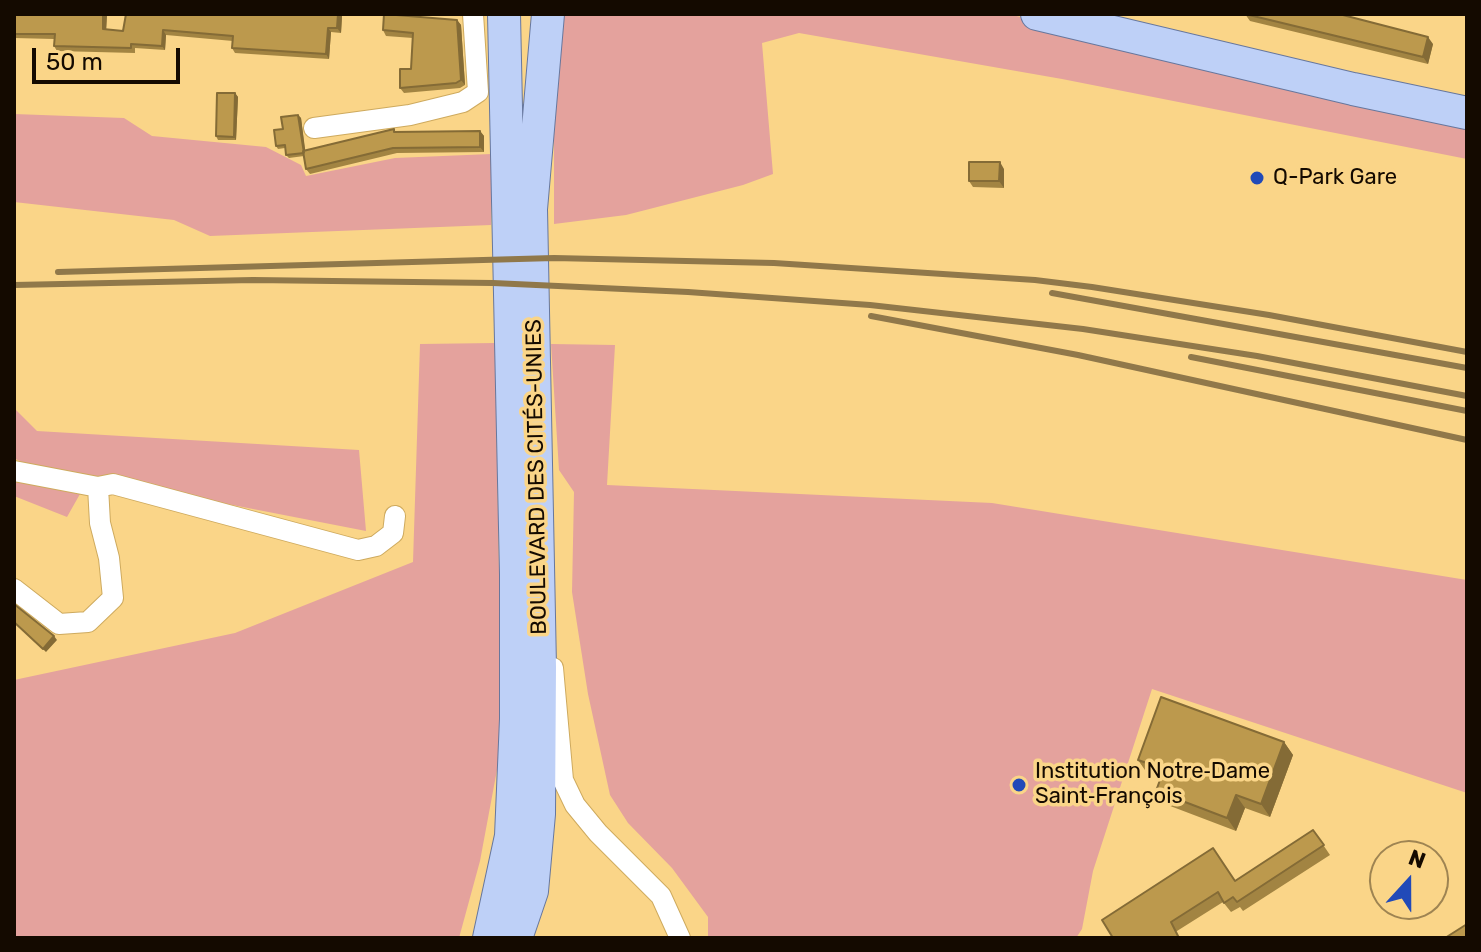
<!DOCTYPE html>
<html>
<head>
<meta charset="utf-8">
<style>
  body { margin:0 }
  #map { position:relative; width:1481px; height:952px; overflow:hidden; background:#fad588; font-family:Rubik,sans-serif }
  canvas { display:block }
  .frame { position:absolute; inset:0; border:16px solid #140a00; pointer-events:none }
  .north { position:absolute; left:1369px; top:840px; width:80px; height:80px; box-sizing:border-box; background:#fad588; border:2px solid #9e8452; border-radius:50%; rotate:21deg; font-size:22px; font-weight:700; line-height:32px; text-align:center; color:#140a00 }
  .north::after { content:''; display:block; margin:auto; width:28px; height:36px; background:#214ab8; clip-path:polygon(50% 0,100% 100%,50% 72%,0 100%) }
  .scale { position:absolute; left:32px; top:48px; width:148px; height:36px; box-sizing:border-box; border:4px solid #140a00; border-top:0; padding-left:10px; font-size:24px; line-height:28px; white-space:nowrap; color:#140a00; -webkit-text-stroke:6px #fad588; paint-order:stroke }
</style>
</head>
<body>
<div id="map">
<canvas width="1481" height="952"></canvas>
<div class="frame"></div>
<div class="north">N</div>
<div class="scale">50 m</div>
</div>
<script>
const context = document.querySelector('canvas').getContext('2d');
context.lineJoin = 'round';
function paint(path, color) { context.fillStyle = color; context.fill(path, 'evenodd'); }
const shape = rows => new Path2D(rows.map(r => 'M' + r).join(''));
function strokePath(path, color, width, dash) { context.strokeStyle = color; context.lineWidth = width; context.lineCap = dash ? 'butt' : 'round'; context.setLineDash(dash || []); context.stroke(path); }
function write(font, color, halo, rows, align = 'center') {
  context.font = font + ' Rubik,sans-serif'; context.lineWidth = 7; context.setLineDash([]); context.textBaseline = 'middle'; context.strokeStyle = halo; context.fillStyle = color; for (const [text, x, y, turn = 0] of rows) {
    context.save(); context.translate(x, y); context.rotate((+turn || 0) * Math.PI / 180); context.textAlign = isNaN(turn) ? turn : align; if (halo) context.strokeText(text, 0, 0); context.fillText(text, 0, 0); context.restore();
  }
}
paint(shape([
  [565,14,1008,14,1467,123,1467,159,1062,79,799,33,762,43,773,174,743,185,626,215,554,224,554,59],
  [14,114,124,118,152,136,266,147,301,165,306,176,395,158,491,154,491,225,210,236,174,220,14,202],
  [495,343,502,743,480,861,459,938,14,938,14,680,235,633,413,562,420,344],
  [551,344,615,345,607,485,992,503,1467,580,1467,793,1152,689,1093,871,1082,929,1076,938,708,938,708,917,672,868,628,823,610,795,588,694,572,592,574,492,559,470],
  [14,408,37,431,359,450,366,531,27,465,14,458],
  [14,480,80,494,67,517,14,496]
]), '#e4a29d');
const street = shape([
  [314,128,410,115,463,102,478,92,473,14],
  [14,471,98,487,113,484,358,550,376,546,393,533,395,516],
  [14,589,59,624,88,622,113,598,109,558,100,523,98,487],
  [553,668,563,780,575,805,598,833,661,896,680,938]
]);
const primary = shape([
  [1037,14,1353,89,1467,113],
  [489,938,511,836,516,719,516,574,504,14],
  [516,938,532,891,539,814,540,667,531,209,548,14]
]);
strokePath(street, '#ceaa5e', 22);
strokePath(primary, '#67779d', 34);
strokePath(street, '#fff', 20);
strokePath(primary, '#bed0f7', 32);
strokePath(shape([
  [58,272,554,258,774,263,1035,280,1092,287,1269,315,1467,352],
  [14,285,253,280,493,283,688,292,870,305,1083,329,1257,356,1467,396],
  [1052,293,1467,368],
  [871,316,1078,355,1467,440],
  [1191,357,1467,411]
]), '#90784a', 6);
paint(shape([
  [14,14,107,14,106,29,123,31,126,14,341,14,342,16,341,33,331,32,329,59,235,53,232,48,233,41,166,35,165,50,135,48,135,53,57,51,54,46,54,39,14,38],
  [1245,14,1433,44,1428,64,1250,21],
  [457,20,461,25,465,85,460,88,404,93,400,88,411,69,413,38,386,36,383,30],
  [235,93,238,97,236,140,218,140,216,136],
  [298,115,301,118,305,151,394,129,396,132,480,131,484,136,484,152,397,153,310,174,306,169,304,156,289,158,286,155,285,148,278,149,276,146,283,129],
  [1004,169,1004,188,973,187,969,181],
  [1284,742,1293,755,1270,817,1245,808,1236,831,1165,804,1156,791,1161,777,1147,773,1138,760],
  [1313,830,1330,855,1243,911,1240,907,1231,912,1223,902,1177,931,1113,938,1235,881]
]), '#a28442');
paint(shape([
  [103,14,107,14,106,34,103,29],
  [338,14,341,14,342,16,341,33,337,28],
  [457,20,461,25,465,85,461,80],
  [328,28,331,32,329,59,326,54],
  [163,30,166,35,165,50,162,46],
  [1428,37,1433,44,1428,64,1423,57],
  [235,93,238,97,236,140,234,137],
  [298,115,301,118,306,156,304,153],
  [480,131,484,136,484,152,480,147],
  [1000,162,1004,169,1004,188,999,181],
  [54,636,57,640,46,652,43,649],
  [1284,742,1293,755,1270,817,1261,804],
  [1236,795,1245,808,1236,831,1227,818]
]), '#846b36');
const building = shape([
  [14,14,103,14,103,29,123,31,126,14,338,14,337,28,328,28,326,54,232,48,233,36,163,30,162,46,131,44,131,48,54,46,55,34,14,34,14,14],
  [384,14,457,20,461,80,456,83,400,88,400,69,411,69,413,33,383,30,384,14],
  [1245,14,1339,14,1428,37,1423,57,1245,14],
  [217,93,235,93,234,137,216,136,217,93],
  [298,115,304,153,286,155,285,145,276,146,274,130,283,129,281,117,298,115],
  [394,129,394,132,480,131,480,147,393,148,306,169,303,151,394,129],
  [969,162,1000,162,999,181,969,181,969,162],
  [14,604,54,636,43,649,14,622,14,604],
  [1161,697,1284,742,1261,804,1236,795,1227,818,1156,791,1164,769,1138,760,1161,697],
  [1313,830,1324,845,1237,902,1233,897,1224,903,1218,892,1171,922,1179,938,1113,938,1102,920,1213,848,1235,881,1313,830],
  [1467,924,1467,938,1445,938,1467,924]
]);
paint(building, '#bc994d');
strokePath(building, '#846b36', 2);
for (const [x, y, r, color] of [
  [1257,178,8,"#214ab8"],
  [1019,785,8,"#214ab8"]
]) { const dot = new Path2D(); dot.arc(x, y, r, 0, 2 * Math.PI); context.fillStyle = color; context.fill(dot); strokePath(dot, '#fad588', 3); }
write('22px', '#140a00', '#fad588', [
  ["Q-Park Gare",1273,178],
  ["Institution Notre‐Dame",1035,772],
  ["Saint‐François",1035,797]
], 'left');
write('22px', '#140a00', '#fad588', [
  ["BOULEVARD DES CITÉS-UNIES",537,477,-91]
]);
</script>
</body>
</html>
